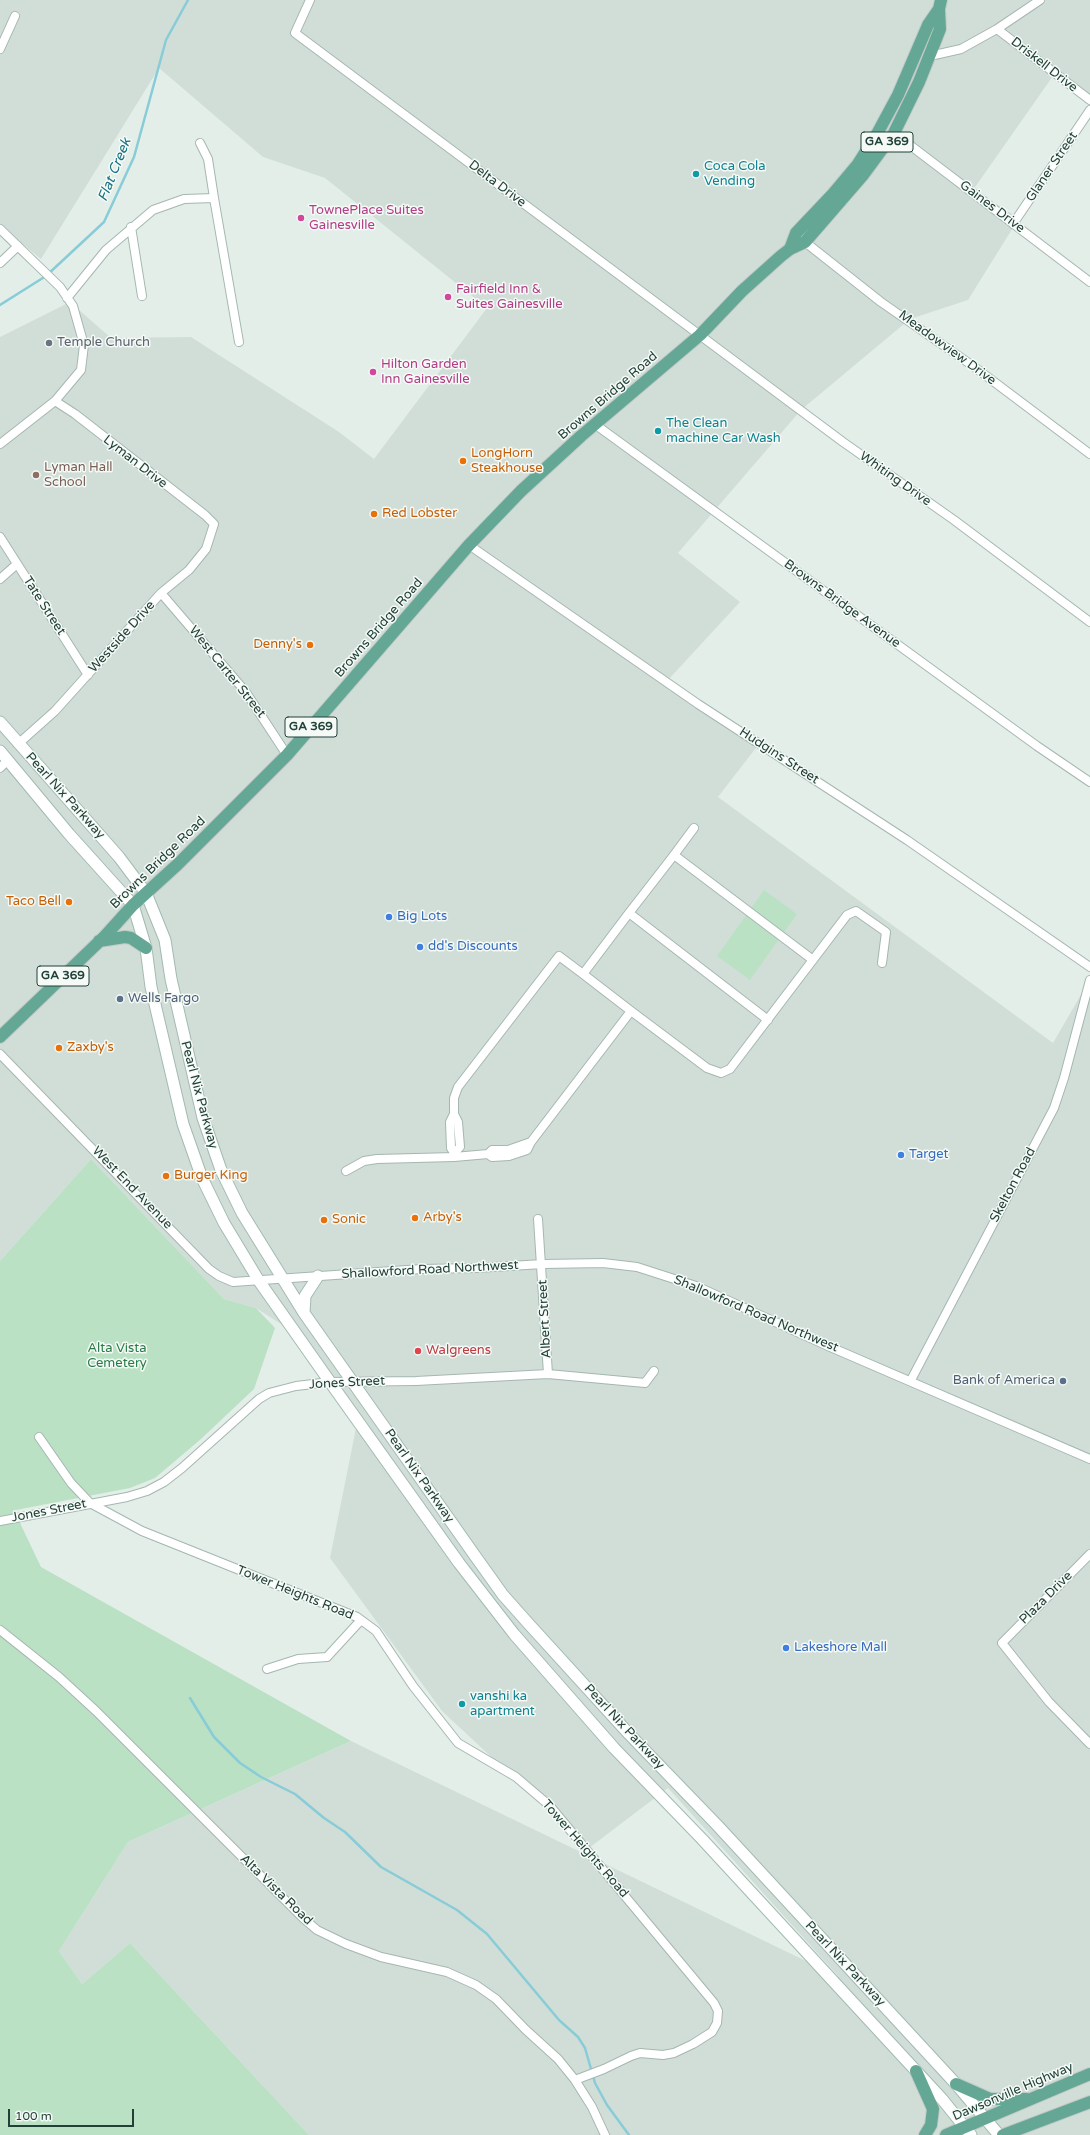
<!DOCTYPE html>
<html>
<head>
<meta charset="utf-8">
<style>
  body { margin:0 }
  #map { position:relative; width:1090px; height:2135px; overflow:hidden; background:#e3eee9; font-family:"Varela Round",sans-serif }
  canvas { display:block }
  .scale { position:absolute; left:8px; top:2109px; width:126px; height:18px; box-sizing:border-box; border:2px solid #214138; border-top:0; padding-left:5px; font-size:12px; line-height:14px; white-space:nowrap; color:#214138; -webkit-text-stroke:3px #f5faf7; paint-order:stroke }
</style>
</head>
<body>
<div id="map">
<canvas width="1090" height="2135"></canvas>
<div class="scale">100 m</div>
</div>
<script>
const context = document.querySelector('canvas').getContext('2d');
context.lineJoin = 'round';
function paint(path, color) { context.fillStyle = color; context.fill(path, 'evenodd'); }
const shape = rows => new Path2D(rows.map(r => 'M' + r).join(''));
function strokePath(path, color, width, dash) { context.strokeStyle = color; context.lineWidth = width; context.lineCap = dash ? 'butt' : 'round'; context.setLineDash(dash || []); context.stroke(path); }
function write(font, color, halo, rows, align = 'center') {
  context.font = font + ' "Varela Round",sans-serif'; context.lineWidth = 3; context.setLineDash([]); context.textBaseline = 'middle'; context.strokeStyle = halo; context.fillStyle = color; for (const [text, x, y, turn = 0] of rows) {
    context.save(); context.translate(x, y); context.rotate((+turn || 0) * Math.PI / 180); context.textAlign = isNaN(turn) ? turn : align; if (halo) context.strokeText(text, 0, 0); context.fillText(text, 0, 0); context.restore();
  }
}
paint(shape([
  [0,0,1090,0,1090,100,1053,76,973,190,1019,218,968,300,910,319,801,410,678,553,740,602,668,680,762,740,718,797,1053,1043,1090,979,1090,2135,309,2135,130,1943,82,1984,59,1951,128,1842,351,1741,839,1977,668,1788,589,1848,442,1711,330,1558,356,1428,330,1389,284,1326,256,1308,224,1299,91,1159,0,1261,0,337,70,302,111,338,191,337,339,432,374,459,487,308,325,178,263,157,159,68,41,259,0,226]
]), '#d1ded8');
paint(shape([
  [764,890,797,914,750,980,717,956],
  [91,1159,224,1299,256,1308,275,1328,254,1389,201,1439,155,1478,130,1488,16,1510,21,1525,41,1567,351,1741,128,1842,59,1951,82,1984,130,1943,309,2135,0,2135,0,1261]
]), '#bbe1c5');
strokePath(shape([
  [0,305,46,276,104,222,134,157,166,40,188,0],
  [190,1698,214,1737,240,1763,261,1777,295,1794,324,1818,345,1832,381,1867,457,1910,487,1934,559,2020,578,2037,585,2048,595,2083,607,2105,629,2135]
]), '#88ccd7', 2.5);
const minor = shape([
  [310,0,295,33,843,442,954,520,1090,622],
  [997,29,1090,100],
  [0,49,15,16],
  [930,56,961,49,997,29,1040,0],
  [894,133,1090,282],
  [200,143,208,159,214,198],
  [1013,224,1090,110],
  [131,227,142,296],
  [0,229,60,287,73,306,84,345,81,370,55,401,0,444],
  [805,242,881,302,973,366,1090,454],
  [0,263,18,246],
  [67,298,106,250,153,210,184,199,214,198,239,342],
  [596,425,1037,746,1090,782],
  [0,537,88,675],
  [469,545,698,704,907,840,1090,967],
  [0,579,17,564],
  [161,593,245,691,287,755],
  [18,744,55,711,161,593,189,570,206,549,214,524,205,515,75,414,55,401],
  [0,768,8,760],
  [674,855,694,828],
  [583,974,631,1011],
  [768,1020,629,913,674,855,813,960],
  [0,1054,209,1269,219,1276,233,1282,422,1269,476,1268,543,1264,603,1263,637,1267,696,1286,828,1346,1090,1459],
  [454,1114,458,1122,460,1147,454,1153],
  [488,1154,492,1150,508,1150,531,1142],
  [454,1157,454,1153,451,1148,450,1122,454,1114,454,1098,458,1087,559,956,583,974,629,913],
  [346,1171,364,1161,377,1159,454,1157,488,1154,492,1157,509,1156,527,1150,531,1142,631,1011,707,1068,721,1073,730,1069,847,915,856,911,886,932,882,963],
  [538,1219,548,1374],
  [911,1380,1054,1108,1064,1078,1090,980],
  [39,1437,71,1483,90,1503,142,1531,357,1617,376,1631,413,1686,458,1743,516,1777,550,1806,714,2003,718,2011,717,2023,712,2032,693,2044,674,2053,663,2055,640,2053,631,2056,604,2069,575,2080],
  [0,1521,127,1497,147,1491,164,1482,182,1468,259,1399,269,1393,296,1386,330,1382,416,1381,548,1374,645,1383,654,1371],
  [1090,1554,1002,1643,1049,1702,1090,1744],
  [0,1630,59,1677,96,1711,303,1918,317,1930,346,1944,381,1957,447,1972,476,1985,496,1999,526,2030,558,2059,575,2080,592,2107,605,2135],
  [267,1669,298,1659,327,1657,361,1620]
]);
const secondary = shape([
  [0,722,119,857,146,893,165,940,171,979,203,1118,221,1170,242,1213,304,1313,473,1553,503,1595,527,1622,629,1734,717,1825,956,2084,999,2135],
  [0,751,69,834,133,905,146,948,151,987,183,1124,202,1178,224,1223,259,1281,330,1382,459,1563,514,1634,614,1748,702,1839,942,2099,971,2135],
  [304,1313,305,1296,318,1276]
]);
const primary = shape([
  [790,249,796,233,832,195,858,164,877,134,898,95,928,25,939,9,941,0],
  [99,941,125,937,131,938,146,948],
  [0,1037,105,936,133,905,178,864,287,755,469,545,521,491,581,436,700,335,742,291,781,256,790,249,805,242,863,175,894,133,919,82,940,29,939,9],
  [916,2071,933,2109,931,2125,925,2135],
  [956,2084,990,2099,1027,2099],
  [946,2135,1090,2074],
  [1003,2135,1090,2102]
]);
strokePath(minor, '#a5b7b0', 10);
strokePath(secondary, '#a1bbb1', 13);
strokePath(primary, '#c1cac7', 14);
strokePath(minor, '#fff', 8);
strokePath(secondary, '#fff', 11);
strokePath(primary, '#65a795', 12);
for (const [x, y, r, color] of [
  [696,174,4,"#0f9aa8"],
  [301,218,4,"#d1479c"],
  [448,297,4,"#d1479c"],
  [49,343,4,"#6b7280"],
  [373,372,4,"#d1479c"],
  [658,431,4,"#0f9aa8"],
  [463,461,4,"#e8710a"],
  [36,475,4,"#8d6e63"],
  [374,514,4,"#e8710a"],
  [310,645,4,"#e8710a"],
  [69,902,4,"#e8710a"],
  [389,917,4,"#3f7fe0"],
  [420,947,4,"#3f7fe0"],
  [120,999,4,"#5c6f8a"],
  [59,1048,4,"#e8710a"],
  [901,1155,4,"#3f7fe0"],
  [166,1176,4,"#e8710a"],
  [415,1218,4,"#e8710a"],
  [324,1220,4,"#e8710a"],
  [418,1351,4,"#e0444e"],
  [1063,1381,4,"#5c6f8a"],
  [786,1648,4,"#3f7fe0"],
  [462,1704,4,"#0f9aa8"]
]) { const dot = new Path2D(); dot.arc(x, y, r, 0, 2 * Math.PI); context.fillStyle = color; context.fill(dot); strokePath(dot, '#f5faf7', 1.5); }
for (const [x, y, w] of [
  [887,142,52],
  [311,727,52],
  [63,976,52]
]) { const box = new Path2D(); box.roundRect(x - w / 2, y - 10, w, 20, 3); context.fillStyle = '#f5faf7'; context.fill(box); strokePath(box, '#214138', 1); }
write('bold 12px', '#214138', null, [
  ["GA 369",887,142],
  ["GA 369",311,727],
  ["GA 369",63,976]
]);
write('13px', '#214138', '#f5faf7', [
  ["Driskell Drive",1044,65,38],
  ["Glaner Street",1052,167,-56],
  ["Delta Drive",497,184,37],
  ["Gaines Drive",992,207,37],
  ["Meadowview Drive",947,348,36],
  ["Browns Bridge Road",608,396,-41],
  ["Lyman Drive",135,462,38],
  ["Whiting Drive",895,479,35],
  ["Browns Bridge Avenue",842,604,36],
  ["Tate Street",44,606,57],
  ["Browns Bridge Road",379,628,-49],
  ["Westside Drive",122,637,-48],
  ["West Carter Street",227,672,51],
  ["Hudgins Street",779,756,33],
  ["Pearl Nix Parkway",65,796,48],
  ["Browns Bridge Road",158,863,-44],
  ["Pearl Nix Parkway",199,1095,75],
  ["Skelton Road",1013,1185,-62],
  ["West End Avenue",132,1188,46],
  ["Shallowford Road Northwest",430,1270,-3],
  ["Shallowford Road Northwest",756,1314,23],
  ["Albert Street",545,1319,-93],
  ["Jones Street",347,1383,-3],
  ["Pearl Nix Parkway",419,1476,55],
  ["Jones Street",49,1511,-11],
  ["Tower Heights Road",295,1593,22],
  ["Plaza Drive",1046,1598,-45],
  ["Pearl Nix Parkway",624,1727,47],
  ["Tower Heights Road",585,1849,49],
  ["Alta Vista Road",276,1890,44],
  ["Pearl Nix Parkway",845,1964,47],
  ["Dawsonville Highway",1013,2092,-23]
]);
write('13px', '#0d838f', '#f5faf7', [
  ["Coca Cola",704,167],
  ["Vending",704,182],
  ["The Clean",666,424],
  ["machine Car Wash",666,439],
  ["vanshi ka",470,1697],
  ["apartment",470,1712]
], 'left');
write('13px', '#b23c85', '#f5faf7', [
  ["TownePlace Suites",309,211],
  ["Gainesville",309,226],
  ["Fairfield Inn &",456,290],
  ["Suites Gainesville",456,305],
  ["Hilton Garden",381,365],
  ["Inn Gainesville",381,380]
], 'left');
write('13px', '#5b616d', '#f5faf7', [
  ["Temple Church",57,343]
], 'left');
write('13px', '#c56008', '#f5faf7', [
  ["LongHorn",471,454],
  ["Steakhouse",471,469],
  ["Red Lobster",382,514],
  ["Denny's",302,645,"right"],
  ["Taco Bell",61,902,"right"],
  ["Zaxby's",67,1048],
  ["Burger King",174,1176],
  ["Arby's",423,1218],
  ["Sonic",332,1220]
], 'left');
write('13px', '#785e54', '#f5faf7', [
  ["Lyman Hall",44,468],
  ["School",44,483]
], 'left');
write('13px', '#366cbe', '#f5faf7', [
  ["Big Lots",397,917],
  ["dd's Discounts",428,947],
  ["Target",909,1155],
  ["Lakeshore Mall",794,1648]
], 'left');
write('13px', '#4e5e75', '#f5faf7', [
  ["Wells Fargo",128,999],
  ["Bank of America",1055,1381,"right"]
], 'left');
write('13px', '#287b47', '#f5faf7', [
  ["Alta Vista",117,1349],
  ["Cemetery",117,1364]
]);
write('13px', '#be3a42', '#f5faf7', [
  ["Walgreens",426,1351]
], 'left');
write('italic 14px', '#167282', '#f5faf7', [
  ["Flat Creek",115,170,-68]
]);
</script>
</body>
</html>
